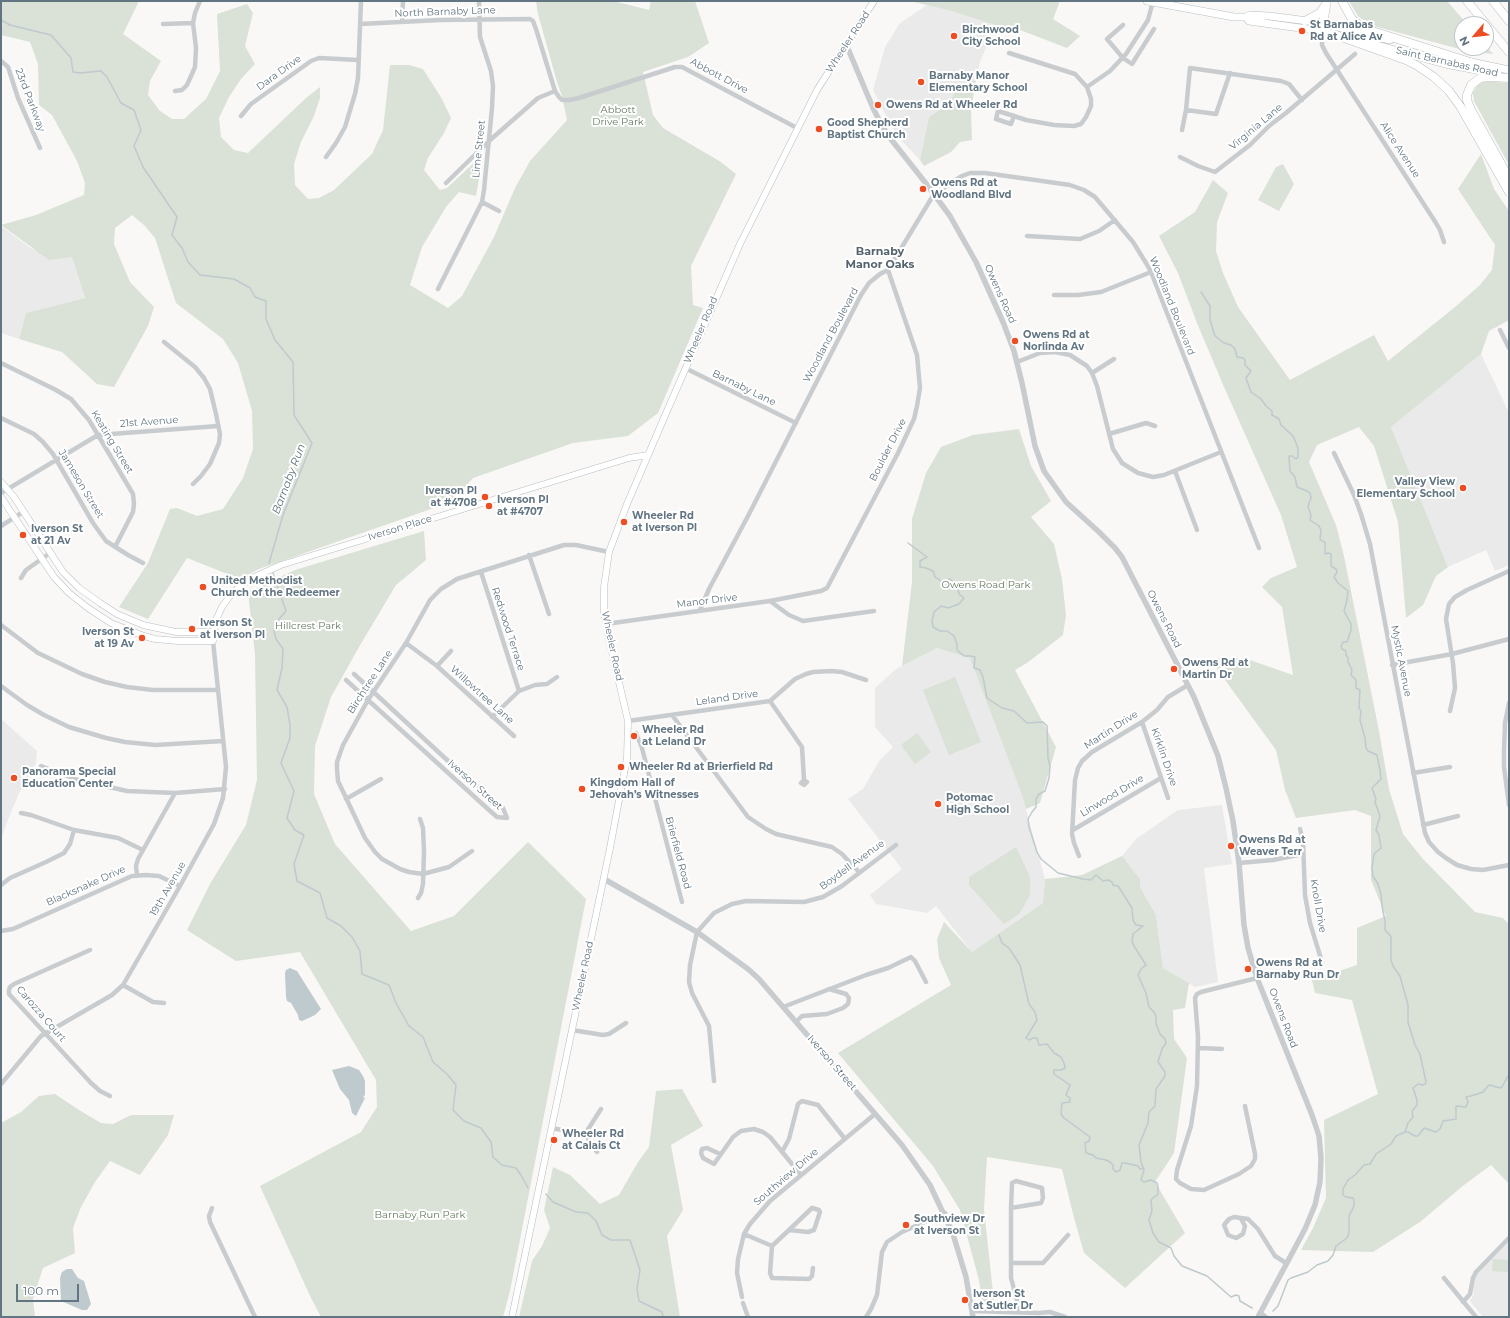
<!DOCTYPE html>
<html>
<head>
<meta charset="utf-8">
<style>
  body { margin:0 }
  #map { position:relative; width:1510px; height:1318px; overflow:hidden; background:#f9f8f6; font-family:Montserrat,sans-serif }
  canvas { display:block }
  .frame { position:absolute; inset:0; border:2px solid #627582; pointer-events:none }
  .north { position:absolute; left:1454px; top:16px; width:40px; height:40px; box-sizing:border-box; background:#fff; border:1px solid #c0c8cd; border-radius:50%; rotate:242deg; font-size:11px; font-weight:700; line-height:16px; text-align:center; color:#627582 }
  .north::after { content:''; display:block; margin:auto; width:14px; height:18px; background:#ed4d22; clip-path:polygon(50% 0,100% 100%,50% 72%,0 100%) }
  .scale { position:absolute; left:16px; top:1284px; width:63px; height:18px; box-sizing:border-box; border:2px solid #627582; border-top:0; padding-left:5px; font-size:12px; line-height:14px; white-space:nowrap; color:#627582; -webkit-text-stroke:3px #fff; paint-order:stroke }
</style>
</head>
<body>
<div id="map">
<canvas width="1510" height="1318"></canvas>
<div class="frame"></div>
<div class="north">N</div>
<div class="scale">100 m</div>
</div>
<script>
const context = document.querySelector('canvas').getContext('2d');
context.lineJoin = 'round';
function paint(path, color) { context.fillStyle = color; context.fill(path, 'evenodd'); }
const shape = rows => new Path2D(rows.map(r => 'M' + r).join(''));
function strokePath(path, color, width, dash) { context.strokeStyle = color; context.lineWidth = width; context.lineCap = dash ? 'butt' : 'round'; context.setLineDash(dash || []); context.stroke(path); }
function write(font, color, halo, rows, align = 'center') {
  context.font = font + ' Montserrat,sans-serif'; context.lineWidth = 4; context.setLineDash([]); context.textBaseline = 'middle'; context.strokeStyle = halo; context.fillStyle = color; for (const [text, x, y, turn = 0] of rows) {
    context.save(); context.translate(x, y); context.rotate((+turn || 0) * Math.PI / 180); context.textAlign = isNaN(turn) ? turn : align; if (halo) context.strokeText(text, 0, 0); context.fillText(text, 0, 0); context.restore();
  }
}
paint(shape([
  [927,5,951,11,995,25,980,62,976,80,957,84,951,102,929,117,920,160,900,139,888,120,873,90,885,47,900,23],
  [1,226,32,249,72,257,85,298,26,313,19,339,1,333],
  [1481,354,1509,413,1509,565,1495,571,1486,550,1448,567,1391,427],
  [937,648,970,657,1022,795,1045,879,1043,903,972,952,936,906,927,913,876,904,870,895,902,869,848,799,863,789,880,760,893,747,875,727,875,688,896,669],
  [1,719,37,751,36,763,19,793,9,817,1,839],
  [1222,805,1232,864,1204,868,1218,982,1195,987,1163,968,1156,915,1140,887,1140,879,1122,856,1136,839,1178,810],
  [1509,1242,1509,1317,1483,1317,1470,1301,1473,1296,1475,1278,1479,1271]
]), '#e9eae9');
paint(shape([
  [1,1,139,1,123,34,161,61,150,81,148,95,160,111,172,119,184,119,206,99,220,71,217,14,247,4,253,13,245,46,255,64,241,79,229,97,219,118,221,137,234,150,248,153,306,98,320,87,320,98,314,116,301,142,294,164,295,185,308,199,319,198,334,190,372,154,383,130,390,65,409,65,423,69,442,99,451,118,444,133,428,158,424,170,440,190,447,188,478,159,481,167,476,196,459,192,446,207,422,247,410,285,448,308,462,296,494,237,515,188,530,161,567,120,562,96,557,82,538,14,536,1,613,1,649,10,651,1,695,1,709,43,688,57,643,72,653,115,663,128,721,162,736,174,691,266,693,305,703,308,658,413,628,436,573,443,473,478,451,502,259,569,240,579,187,558,148,619,119,607,148,563,170,509,177,508,197,516,223,509,243,478,253,449,252,411,238,363,223,339,176,303,155,238,144,225,132,215,115,228,114,244,130,282,154,307,148,326,114,387,97,384,62,352,19,339,26,313,85,298,72,257,49,260,1,225,36,215,84,195,85,183,77,161,52,115,39,105,38,64,30,42,1,35],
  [910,1,1060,1,1053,19,1080,36,1067,48,1020,30,995,25,951,11],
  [1349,1,1447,1,1467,24,1462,24,1462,48,1486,48,1486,46,1493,54,1467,51,1370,25,1358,16],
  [976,80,971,110,972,140,960,142,951,152,924,166,920,160,929,117,951,102,957,84],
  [1484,81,1509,83,1509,165,1474,101,1473,93,1477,86],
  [1481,154,1494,189,1509,211,1509,320,1489,331,1481,354,1391,427,1448,567,1436,576,1423,605,1406,618,1398,522,1374,446,1359,427,1317,445,1309,462,1336,525,1344,556,1379,731,1389,789,1403,834,1423,859,1475,912,1503,918,1509,924,1509,1184,1491,1165,1464,1185,1420,1222,1373,1252,1301,1250,1313,1228,1326,1198,1324,1120,1378,1094,1352,1000,1315,993,1312,980,1357,965,1357,928,1386,916,1371,880,1371,816,1355,810,1296,818,1285,790,1276,750,1217,669,1216,658,1244,658,1293,675,1282,607,1262,587,1271,578,1297,567,1281,515,1224,387,1197,323,1178,273,1159,236,1195,212,1213,180,1228,193,1217,222,1216,251,1223,273,1238,307,1290,380,1374,335,1388,361,1455,307,1480,285,1492,270,1495,245,1458,189],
  [1283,164,1294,184,1279,211,1258,200,1276,167],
  [1019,429,1031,466,1051,501,1031,517,1054,544,1062,579,1066,615,1063,635,1027,663,1015,670,1056,747,1040,803,1026,809,1022,795,970,658,937,648,902,666,912,582,912,519,926,473,941,447,973,435],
  [424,531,426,560,396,585,359,647,331,697,315,746,314,794,335,844,411,931,454,916,528,842,586,899,510,1291,503,1317,321,1317,311,1298,260,1186,361,1132,377,1107,376,1080,300,952,236,961,187,930,210,884,246,825,257,780,255,654,248,592,295,570],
  [955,677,981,742,949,755,923,690],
  [917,733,931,752,915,764,901,745],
  [1016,847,1030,877,1030,895,1019,914,1004,924,969,885,969,877],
  [1122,856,1140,879,1140,887,1156,915,1163,968,1189,983,1185,1008,1173,1010,1174,1039,1187,1058,1174,1153,1155,1182,1185,1233,1125,1288,1084,1253,1073,1214,1062,1169,987,1157,984,1209,994,1302,982,1303,979,1280,960,1210,933,1166,838,1053,951,985,939,958,937,939,944,922,972,952,1043,903,1045,879,1082,875],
  [682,1089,703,1126,671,1145,683,1210,667,1236,680,1317,519,1317,532,1261,542,1246,550,1228,544,1210,553,1167,570,1175,600,1204,619,1195,638,1162,649,1147,656,1091],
  [55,1094,79,1110,101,1123,113,1124,131,1115,174,1115,168,1135,140,1175,110,1161,95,1182,81,1207,73,1228,75,1253,43,1268,33,1299,35,1317,1,1317,1,1123,21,1112,39,1096],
  [1493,1259,1509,1260,1509,1272,1492,1271]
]), '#dae1d6');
paint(shape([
  [290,968,297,971,321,1009,315,1015,302,1021,299,1020,298,1015,291,1003,287,1001,286,997,285,973,286,970],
  [349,1066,359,1070,363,1076,365,1081,365,1095,363,1097,365,1098,356,1116,352,1113,349,1100,340,1089,332,1070],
  [67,1269,72,1269,78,1278,84,1281,91,1304,87,1310,82,1310,61,1301,60,1278,62,1272]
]), '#becace');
strokePath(shape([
  [1,20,10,25,51,35,71,58,73,72,80,73,101,71,107,77,121,103,134,110,141,130,134,146,143,167,177,217,172,235,182,248,188,262,200,275,234,279,250,288,255,297,266,301,266,319,275,340,293,362,294,415,312,443,283,515,269,563],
  [1201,292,1210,306,1210,320,1215,336,1224,343,1231,345,1235,349,1237,357,1243,358,1245,360,1245,365,1251,371,1246,378,1251,392,1261,399,1266,406,1272,411,1272,415,1279,419,1281,425,1293,436,1298,448,1298,457,1296,459,1292,456,1289,456,1290,471,1295,477,1297,487,1307,491,1310,493,1311,498,1309,503,1308,507,1311,515,1310,520,1319,526,1321,530,1320,539,1322,541,1325,542,1325,554,1329,553,1331,554,1331,566,1336,569,1337,572,1334,577,1338,583,1348,591,1347,600,1344,611,1351,624,1351,630,1347,642,1343,642,1341,646,1342,649,1346,651,1346,655,1348,658,1348,662,1352,670,1351,675,1356,680,1356,688,1360,690,1359,708,1361,711,1360,720,1365,738,1366,748,1368,751,1377,755,1380,770,1381,779,1372,788,1376,799,1375,802,1380,816,1376,830,1379,835,1381,848,1374,854,1372,868,1373,876,1378,884,1381,894,1382,906,1385,921,1385,930,1389,934,1391,937,1391,960,1393,966,1400,976,1408,1005,1408,1022,1415,1045,1420,1054,1426,1082,1425,1084,1423,1085,1418,1084,1413,1088,1417,1100,1417,1105,1412,1111,1413,1117,1408,1123,1405,1132],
  [908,543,927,557,920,561,920,567,926,568,933,571,935,577,941,581,950,579,957,586,959,594,964,598,959,604,948,608,941,606,934,612,932,621,933,627,940,631,947,631,954,636,957,644,957,650,964,656,971,656,975,657,974,668,980,670,983,677,987,698,1002,708,1014,711,1027,723,1043,722,1047,726,1048,758,1050,766,1049,778,1045,791,1039,794,1036,799,1036,807,1032,812,1028,819,1029,827,1037,852,1041,859,1058,873,1083,879,1091,880,1096,875,1103,881,1108,880,1112,882,1113,885,1118,886,1132,908,1133,920,1136,925,1143,926,1133,934,1132,942,1134,946,1146,965,1141,969,1138,975,1146,993,1149,1007,1154,1012,1156,1017,1156,1024,1160,1034,1165,1039,1166,1043,1162,1049,1158,1062,1165,1072,1165,1076,1156,1089,1155,1106,1149,1112,1148,1123,1139,1145,1141,1162,1144,1170,1141,1180,1144,1182,1151,1180,1157,1183,1158,1187,1158,1194,1151,1200,1152,1211,1149,1220,1153,1233,1159,1242,1171,1248,1174,1256,1182,1266,1207,1276,1231,1297,1236,1295,1239,1296,1240,1301,1252,1308],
  [273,573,286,611,279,619,274,631,276,639,283,649,282,668,277,690,287,707,290,725,290,738,281,763,294,791,287,818,295,830,304,835,294,864,297,881,320,893,327,918,341,926,352,937,360,951,362,974,389,985,396,1003,409,1026,423,1037,433,1062,447,1074,456,1085,453,1110,464,1121,481,1128,491,1142,493,1157,502,1165,516,1168,521,1175,528,1188],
  [999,935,1002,943,1009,948,1020,965,1029,1004,1035,1012,1037,1020,1026,1038,1029,1040,1033,1038,1037,1038,1039,1045,1047,1044,1054,1053,1061,1057,1064,1063,1065,1068,1061,1070,1054,1070,1054,1074,1070,1085,1066,1095,1070,1098,1070,1102,1062,1103,1061,1114,1064,1118,1090,1137,1089,1141,1085,1143,1086,1153,1093,1155,1096,1158,1106,1160,1110,1162,1113,1165,1113,1169,1116,1172,1120,1170,1122,1163,1125,1163,1138,1166,1140,1169,1144,1168],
  [546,1194,553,1202,576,1212,588,1213,596,1221,602,1235,611,1240,630,1240,640,1270,637,1289,639,1301,662,1312,663,1317],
  [1273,1311,1278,1306,1288,1280,1291,1278,1308,1272,1317,1265,1328,1261,1333,1255,1336,1246,1347,1238,1349,1233,1349,1216,1354,1206,1354,1200,1353,1198,1346,1197,1343,1195,1343,1189,1348,1180,1355,1175,1364,1165,1370,1164,1376,1154,1391,1144,1396,1136,1405,1132,1408,1132,1415,1136,1418,1136,1424,1128,1436,1132,1440,1129,1443,1121,1456,1119,1456,1106,1466,1107,1468,1102,1466,1097,1471,1096,1483,1092,1488,1086,1490,1085,1500,1088,1502,1087,1509,1074]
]), '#becace', 1.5);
const secondary = shape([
  [1,482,14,497,63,572,79,588,100,603,117,614,143,625,176,632,213,632],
  [1,497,54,577,69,593,88,608,111,623,144,636,155,639,178,641,213,641,215,622,222,607,230,596,239,587,250,579,281,565,629,458,648,455],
  [512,1317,610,848,627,758,628,721,612,652,604,613,604,587,609,552,627,504,667,411,740,244,817,90,874,1]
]);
const primary = shape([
  [1147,1,1234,17,1246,17,1250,15,1269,16,1316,22,1338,27,1390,40],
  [1246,17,1249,21,1322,31,1337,35],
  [1366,42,1445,64,1498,74],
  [1466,61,1509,70]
]);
const motorway = shape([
  [1342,1,1352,19,1363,28,1470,62],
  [1467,1,1509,52],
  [1493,1,1509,21],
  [1305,21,1320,13,1326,4],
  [1323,24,1326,6],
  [1333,34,1406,60,1416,65,1434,77,1449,91,1460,106,1509,192],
  [1509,78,1490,77,1480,78,1471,85,1467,95,1467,100,1471,110,1509,178]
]);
strokePath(secondary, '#b8bec2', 7);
strokePath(primary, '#b9bec1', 8);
strokePath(motorway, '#babec1', 9);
strokePath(shape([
  [402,22,403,1],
  [163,24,193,23],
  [360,24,440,20,530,19,533,21,536,29,555,91,559,97,562,100,570,100,579,98,675,67,682,67,797,128],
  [1123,25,1107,39,1123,58,1132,64,1154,29],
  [1322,29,1322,45,1326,53,1436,223,1440,230,1444,242],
  [1009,53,1075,74,1087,87,1091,99,1091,106,1086,117,1081,124,1074,126,1054,125,1026,120,1014,116,998,111,996,119,1011,124,1014,116],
  [1,61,8,67,18,98,40,148],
  [1087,87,1110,71,1126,54,1148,20,1153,1],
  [175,91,182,90,187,85,195,67,196,48,193,23,195,13,200,1],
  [1186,110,1216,114,1230,73],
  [241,116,251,104,311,61,319,58,358,60],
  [1182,130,1186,110,1190,68,1281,81,1289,84,1302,100],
  [326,157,336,143,345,127,355,94,358,78,361,1],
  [1180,157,1198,166,1215,172,1250,145,1269,126,1286,113,1355,54],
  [446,183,489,141,538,98,555,91],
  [482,202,499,211],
  [1027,236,1080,239,1099,231,1115,220],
  [438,289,482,202,484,190,492,108,493,86,491,71,480,37,479,1],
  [1054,295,1078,295,1101,292,1151,272],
  [1500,330,1509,348],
  [164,342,195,367,204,378,210,389,216,414,220,434,219,443,210,464,201,476,193,484],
  [1017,362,1040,353,1055,352,1070,355,1087,366,1092,373,1097,386,1113,449,1122,463,1138,473,1153,477,1164,475,1221,452],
  [1,363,56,390,71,399,89,420,133,494,134,504,133,512,115,547],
  [685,368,796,423],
  [1092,373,1114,359],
  [1,418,34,434,43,442,53,454,93,523,106,541,128,555,143,563],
  [1109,434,1146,423,1155,426],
  [1334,453,1354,495,1361,514,1370,544,1425,833,1429,842,1438,852,1446,858,1457,865,1471,869,1483,870,1509,865],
  [1175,471,1197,530],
  [1,493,98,435,218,426],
  [1,526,23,512],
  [529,555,549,614],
  [481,572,519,691],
  [21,578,26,570,50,553],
  [770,601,789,615,803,621,874,611],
  [700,610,709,589,748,516,861,295,869,283,880,274,888,270,934,194,962,176,970,173,985,173,1028,179,1070,185,1084,190,1095,197,1133,242,1146,263,1151,272,1259,548],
  [606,624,770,601,821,591,827,588,898,453,914,419,917,406,920,388,917,355,888,270],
  [1,625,38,653,82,674,105,682,127,687,153,690,218,690],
  [406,643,437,666,514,736],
  [1392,665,1452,654,1509,639],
  [437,666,451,651],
  [346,680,489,810,497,817,507,818,503,808,459,771,354,674],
  [1,686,27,705,44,715,69,727,106,738,125,742,155,745,223,741],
  [770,701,802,747,804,780,801,783,804,785,807,782,804,780],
  [1509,703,1505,723,1504,751,1504,767,1509,805],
  [1450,711,1455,688,1453,663,1446,619,1449,604,1455,597,1467,590,1509,571],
  [672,715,748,817,766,829,776,834,832,847,842,854,859,872],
  [492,717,519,691,535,685,547,684,557,677],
  [628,721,770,701,795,679,806,674,813,672,832,671,842,672,866,680],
  [1142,722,1168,798],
  [636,733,642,748,682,902],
  [41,766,78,780,127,791,175,793,225,789],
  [1413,773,1450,767],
  [624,780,651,785],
  [346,799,381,779],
  [21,813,31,815,74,830,118,838,143,850],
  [1423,825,1458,816],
  [1300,829,1303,841,1305,895,1310,923,1322,962],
  [1073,830,1161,778],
  [472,851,449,867,423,874,409,872,400,869,382,859,375,852,365,838,338,781,337,769,337,762,343,745,368,700,406,643,430,600,441,589,457,579,564,545,576,545,609,552],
  [1079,856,1074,843,1072,834,1075,780,1078,768,1082,761,1092,752,1142,722,1157,710,1168,697,1188,685],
  [1239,863,1273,860,1303,854],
  [137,875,136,866,138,859,175,793],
  [1,885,10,878,46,862,64,853,70,844,74,830],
  [418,898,421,893,423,884,424,852,423,828,420,819],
  [1,931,13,929,132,876,146,875,159,876,180,886],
  [90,950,14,984,10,987,9,990,9,994,91,1083,100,1091,110,1096],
  [123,985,153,1002,164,1003],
  [783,1007,866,975,888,968,911,957,915,961,926,982],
  [796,1022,802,1016,827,1014,843,1008,848,1004,849,998,846,994,829,989],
  [572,1030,603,1035,609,1034,626,1023],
  [1199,1048,1222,1049],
  [714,1081,709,1026,692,993,689,982,690,965,697,932,714,913,732,904,746,901,804,902,823,897,842,886,896,845],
  [1,1084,41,1036,112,995,123,985,180,886,214,824,223,798,226,767,213,641],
  [1245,1106,1255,1154,1255,1159,1251,1166,1239,1174,1204,1190,1191,1189,1180,1183,1176,1179,1177,1170,1191,1126,1197,1086,1198,1037,1195,998,1197,994,1201,992,1257,978],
  [551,1128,585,1134,597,1152],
  [585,1134,601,1109],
  [782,1152,789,1139,798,1104,802,1101,818,1105,845,1139],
  [720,1154,707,1148,702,1149,701,1153,703,1158,714,1164,733,1137,741,1131,754,1129,763,1132,770,1137,801,1175],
  [212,1208,209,1216,210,1222,255,1317],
  [812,1208,819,1210,820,1212,814,1230,808,1232,789,1230,812,1208],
  [1011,1208,1041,1203,1043,1198,1042,1188,1016,1181,1012,1183,1011,1208,1011,1278,1017,1300,1019,1312],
  [1241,1219,1245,1226,1243,1234,1236,1238,1228,1235,1224,1225,1229,1219,1234,1217,1248,1219,1258,1229,1275,1256,1286,1263],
  [789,1230,772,1246,770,1273,772,1278,809,1279,812,1276,813,1268],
  [744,1234,772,1246],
  [1011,1263,1043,1263,1068,1235],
  [1444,1278,1476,1317],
  [742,1297,737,1273,738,1259,744,1234,750,1224,770,1201,875,1114],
  [1463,1302,1470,1294,1473,1278,1476,1272,1509,1238],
  [743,1303,748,1317],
  [972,1311,1039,1313,1050,1312,1065,1317],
  [866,1317,871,1309,877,1295,882,1252,887,1242,902,1232,945,1213]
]), '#c8cccf', 4.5);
strokePath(shape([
  [846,44,873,108,881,124,890,138,928,186,950,216,976,262,1003,322,1014,351,1022,383,1035,446,1044,471,1066,502,1099,532,1115,548,1122,557,1194,697,1218,756,1226,788,1233,821,1239,863,1244,925,1248,948,1257,978,1312,1115,1319,1136,1321,1158,1320,1182,1315,1205,1305,1229,1258,1317],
  [604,879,697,932,748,969,759,979,902,1145,930,1185,953,1234,966,1277,973,1317],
  [1260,1313,1265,1317]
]), '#c8cccf', 5.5);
strokePath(secondary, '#fff', 6);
strokePath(primary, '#fff', 7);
strokePath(motorway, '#fff', 8);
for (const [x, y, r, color] of [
  [1302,31,4,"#ed4d22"],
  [954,36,4,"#ed4d22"],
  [921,82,4,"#ed4d22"],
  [878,105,4,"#ed4d22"],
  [819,129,4,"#ed4d22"],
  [923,189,4,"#ed4d22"],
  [1015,341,4,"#ed4d22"],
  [1463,488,4,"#ed4d22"],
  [485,497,4,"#ed4d22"],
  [489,506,4,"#ed4d22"],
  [624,522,4,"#ed4d22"],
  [23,535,4,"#ed4d22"],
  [203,587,4,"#ed4d22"],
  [192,629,4,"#ed4d22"],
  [142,638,4,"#ed4d22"],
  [1174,669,4,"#ed4d22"],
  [634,736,4,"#ed4d22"],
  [621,767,4,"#ed4d22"],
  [14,778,4,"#ed4d22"],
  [582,789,4,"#ed4d22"],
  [938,804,4,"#ed4d22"],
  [1231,846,4,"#ed4d22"],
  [1248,969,4,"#ed4d22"],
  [554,1140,4,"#ed4d22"],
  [906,1225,4,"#ed4d22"],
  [965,1300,4,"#ed4d22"]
]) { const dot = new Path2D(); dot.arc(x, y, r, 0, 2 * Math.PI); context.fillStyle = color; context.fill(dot); strokePath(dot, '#fff', 1.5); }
write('10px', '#627582', '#fff', [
  ["North Barnaby Lane",445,12,-2],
  ["Wheeler Road",848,42,-57],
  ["Saint Barnabas Road",1447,62,13],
  ["Dara Drive",279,73,-36],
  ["Abbott Drive",719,76,28],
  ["23rd Parkway",30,100,69],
  ["Virginia Lane",1256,127,-40],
  ["Lime Street",479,149,-84],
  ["Alice Avenue",1400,150,57],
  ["Owens Road",1000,294,66],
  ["Woodland Boulevard",1172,306,68],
  ["Wheeler Road",701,330,-67],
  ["Woodland Boulevard",831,335,-62],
  ["Barnaby Lane",744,388,26],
  ["21st Avenue",149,422,-4],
  ["Keating Street",112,442,59],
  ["Boulder Drive",888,450,-63],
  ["Jameson Street",81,484,59],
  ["Iverson Place",400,528,-17],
  ["Manor Drive",707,601,-7],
  ["Owens Road",1164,619,63],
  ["Redwood Terrace",508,629,72],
  ["Wheeler Road",612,646,78],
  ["Mystic Avenue",1401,661,79],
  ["Birchtree Lane",370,682,-57],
  ["Willowtree Lane",482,695,42],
  ["Leland Drive",727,698,-8],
  ["Martin Drive",1111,730,-33],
  ["Kirklin Drive",1164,757,71],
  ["Iverson Street",475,785,42],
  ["Linwood Drive",1112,796,-31],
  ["Brierfield Road",678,853,75],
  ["Boydell Avenue",852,865,-36],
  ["Blacksnake Drive",86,886,-24],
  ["19th Avenue",168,889,-60],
  ["Knoll Drive",1318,906,80],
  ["Wheeler Road",583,976,-78],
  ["Carozza Court",41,1014,49],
  ["Owens Road",1283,1018,69],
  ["Iverson Street",832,1063,49],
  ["Southview Drive",786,1177,-41]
]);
write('bold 10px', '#627582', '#fff', [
  ["St Barnabas",1310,25],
  ["Rd at Alice Av",1310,37],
  ["Birchwood",962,30],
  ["City School",962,42],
  ["Barnaby Manor",929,76],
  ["Elementary School",929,88],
  ["Owens Rd at Wheeler Rd",886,105],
  ["Good Shepherd",827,123],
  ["Baptist Church",827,135],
  ["Owens Rd at",931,183],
  ["Woodland Blvd",931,195],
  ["Owens Rd at",1023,335],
  ["Norlinda Av",1023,347],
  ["Valley View",1455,482,"right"],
  ["Elementary School",1455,494,"right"],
  ["Iverson Pl",477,491,"right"],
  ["at #4708",477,503,"right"],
  ["Iverson Pl",497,500],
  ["at #4707",497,512],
  ["Wheeler Rd",632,516],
  ["at Iverson Pl",632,528],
  ["Iverson St",31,529],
  ["at 21 Av",31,541],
  ["United Methodist",211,581],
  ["Church of the Redeemer",211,593],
  ["Iverson St",200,623],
  ["at Iverson Pl",200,635],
  ["Iverson St",134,632,"right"],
  ["at 19 Av",134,644,"right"],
  ["Owens Rd at",1182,663],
  ["Martin Dr",1182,675],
  ["Wheeler Rd",642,730],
  ["at Leland Dr",642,742],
  ["Wheeler Rd at Brierfield Rd",629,767],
  ["Panorama Special",22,772],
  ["Education Center",22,784],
  ["Kingdom Hall of",590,783],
  ["Jehovah’s Witnesses",590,795],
  ["Potomac",946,798],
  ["High School",946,810],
  ["Owens Rd at",1239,840],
  ["Weaver Terr",1239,852],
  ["Owens Rd at",1256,963],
  ["Barnaby Run Dr",1256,975],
  ["Wheeler Rd",562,1134],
  ["at Calais Ct",562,1146],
  ["Southview Dr",914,1219],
  ["at Iverson St",914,1231],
  ["Iverson St",973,1294],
  ["at Sutler Dr",973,1306]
], 'left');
write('10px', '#667a61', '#fff', [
  ["Abbott",618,110],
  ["Drive Park",618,122],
  ["Owens Road Park",986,585],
  ["Hillcrest Park",308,626],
  ["Barnaby Run Park",420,1215]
]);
write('bold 11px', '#54636d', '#fff', [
  ["Barnaby",880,252],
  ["Manor Oaks",880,265]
]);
write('italic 11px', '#5d757c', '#fff', [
  ["Barnaby Run",289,479,-69]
]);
</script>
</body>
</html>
